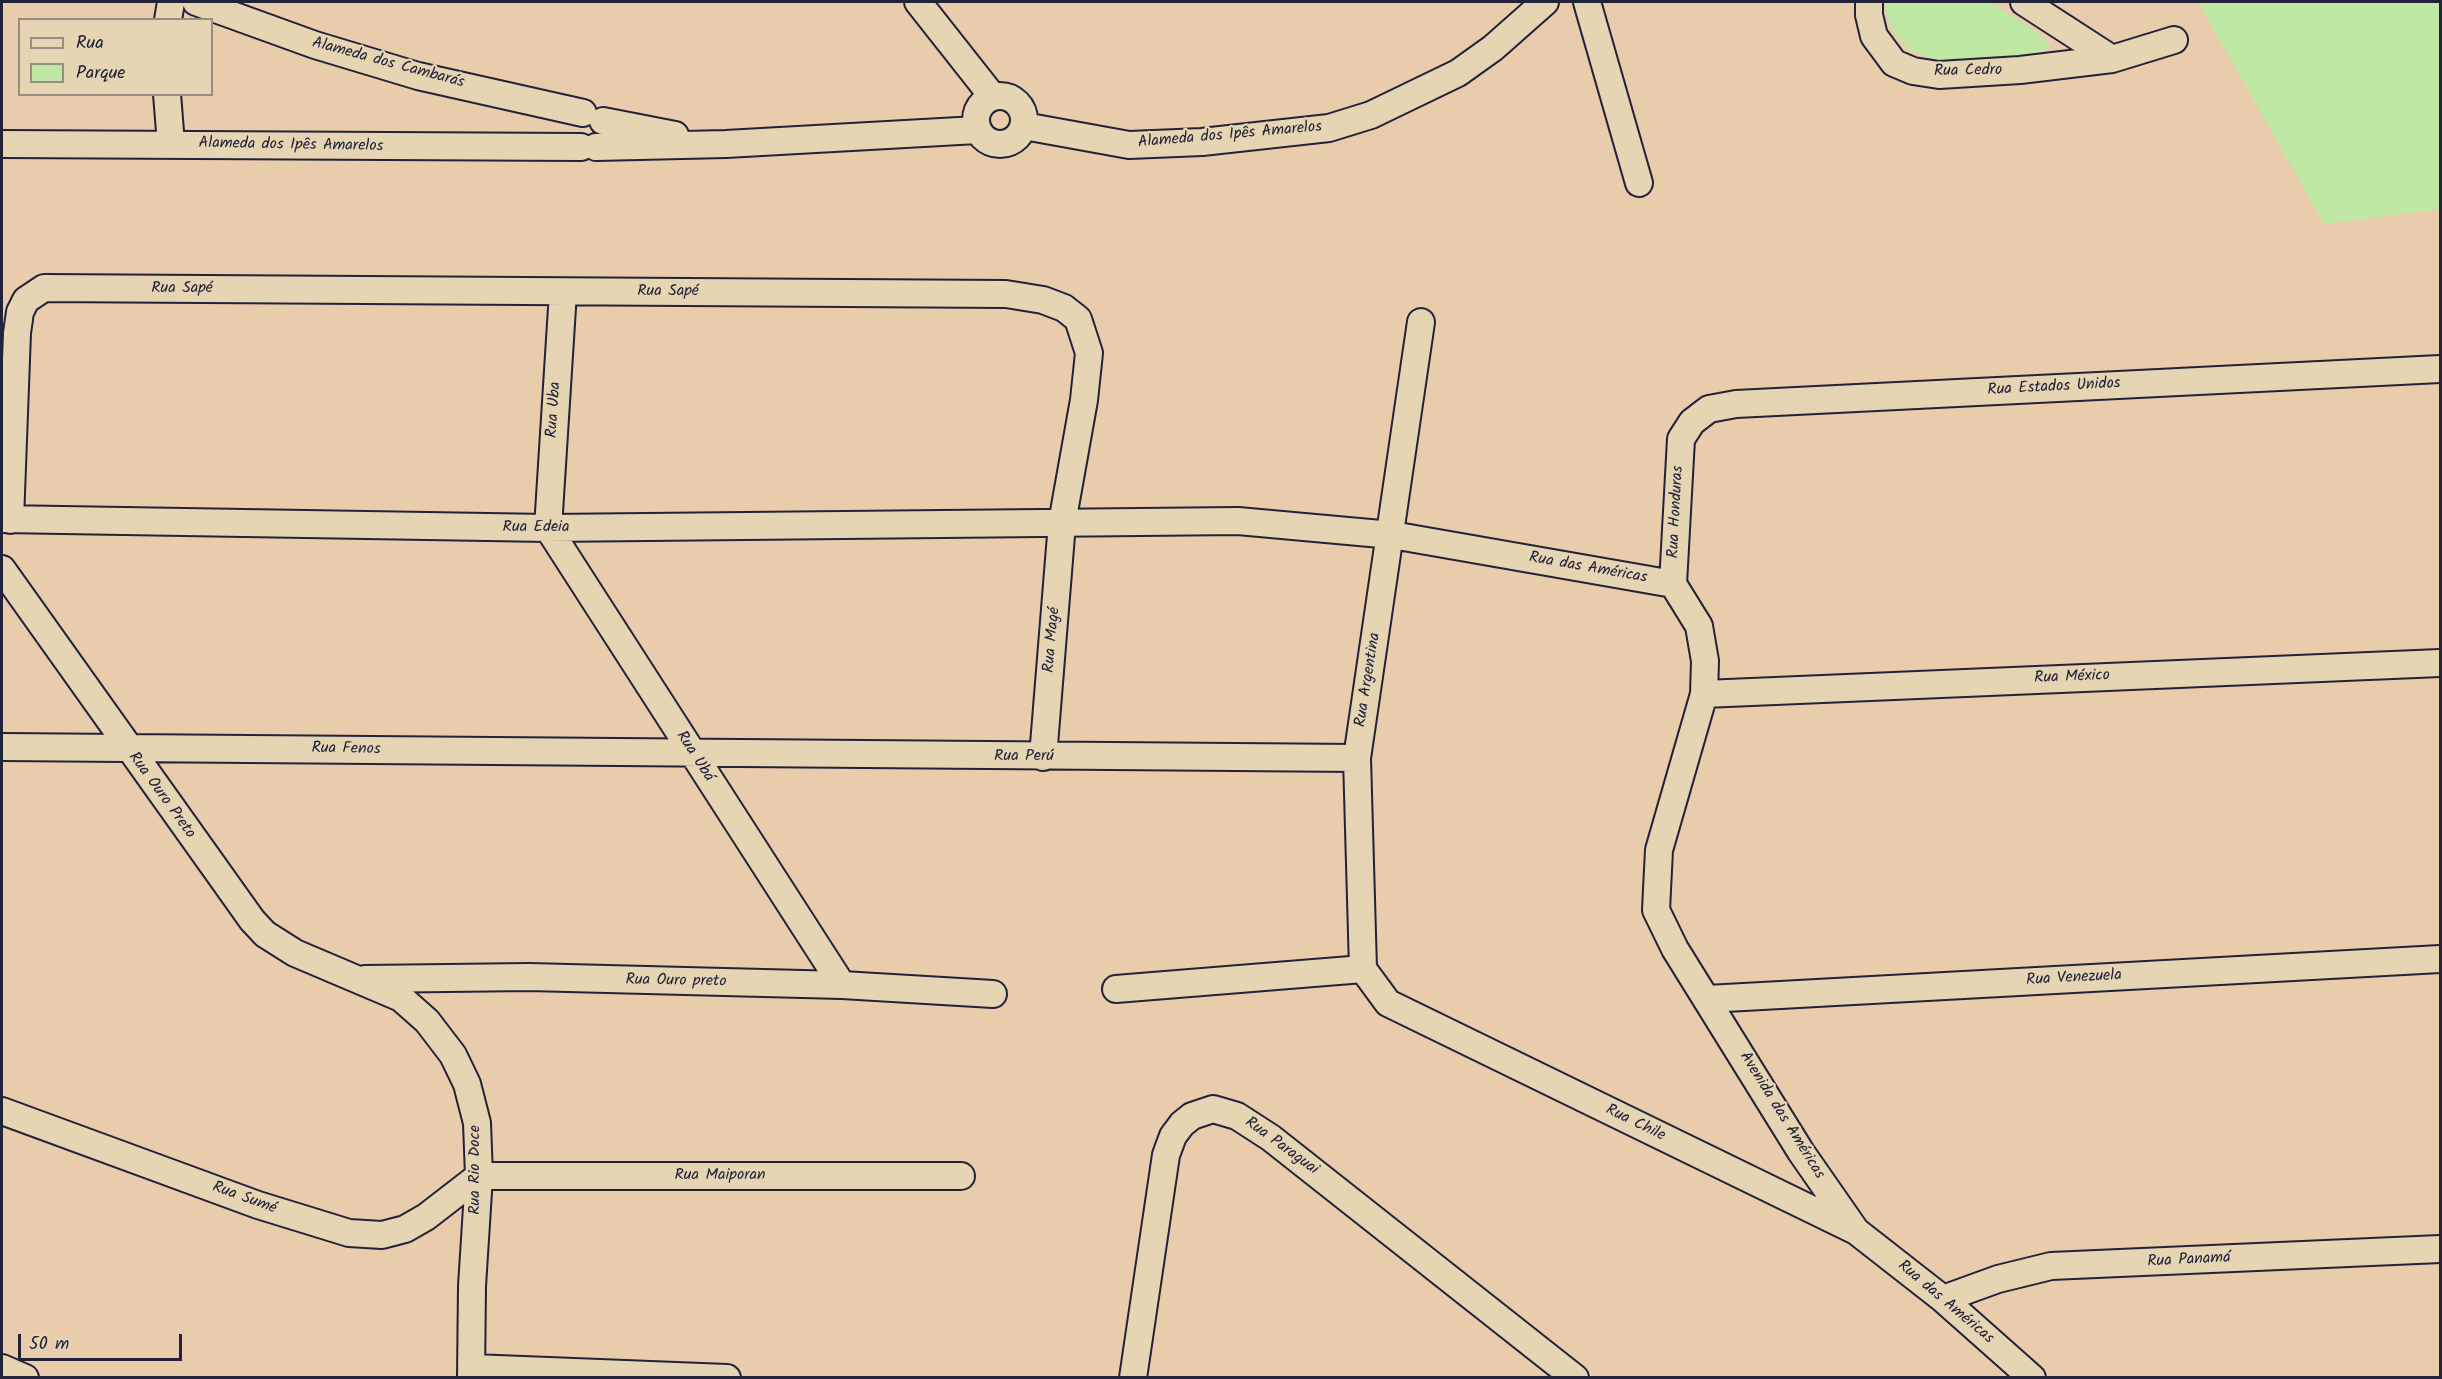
<!DOCTYPE html>
<html>
<head>
<meta charset="utf-8">
<style>
  body { margin:0 }
  #map { position:relative; width:2442px; height:1379px; overflow:hidden; background:#e8ccac; font-family:Kalam,sans-serif }
  canvas { display:block }
  .frame { position:absolute; inset:0; border:3px solid #22223b; pointer-events:none }
  .legend { position:absolute; left:18px; top:18px; width:195px; height:78px; box-sizing:border-box; background:#e6d5b2; border:2px solid #988d82; margin:0; padding:8px 10px; list-style:none; font-size:18px; color:#22223b }
  .legend li { display:flex; align-items:center; gap:12px; height:30px }
  .legend b { width:30px; border:2px solid #988d82 }
  .scale { position:absolute; left:18px; top:1334px; width:164px; height:27px; box-sizing:border-box; border:3px solid #22223b; border-top:0; padding-left:8px; font-size:18px; line-height:21px; white-space:nowrap; color:#22223b; -webkit-text-stroke:4px #e6d5b2; paint-order:stroke }
</style>
</head>
<body>
<div id="map">
<canvas width="2442" height="1379"></canvas>
<div class="frame"></div>
<ul class="legend">
<li><b style="height:8px;background:#e6d5b2"></b>Rua</li>
<li><b style="height:16px;background:#bfe8a4"></b>Parque</li>
</ul>
<div class="scale">50 m</div>
</div>
<script>
const context = document.querySelector('canvas').getContext('2d');
context.lineJoin = 'round';
function paint(path, color) { context.fillStyle = color; context.fill(path, 'evenodd'); }
const shape = rows => new Path2D(rows.map(r => 'M' + r).join(''));
function strokePath(path, color, width, dash) { context.strokeStyle = color; context.lineWidth = width; context.lineCap = dash ? 'butt' : 'round'; context.setLineDash(dash || []); context.stroke(path); }
function write(font, color, halo, rows, align = 'center') {
  context.font = font + ' Kalam,sans-serif'; context.lineWidth = 4.5; context.setLineDash([]); context.textBaseline = 'middle'; context.strokeStyle = halo; context.fillStyle = color; for (const [text, x, y, turn = 0] of rows) {
    context.save(); context.translate(x, y); context.rotate((+turn || 0) * Math.PI / 180); context.textAlign = isNaN(turn) ? turn : align; if (halo) context.strokeText(text, 0, 0); context.fillText(text, 0, 0); context.restore();
  }
}
paint(shape([
  [1885,2,1989,2,2040,34,2050,45,2042,52,2029,55,1939,61,1911,51,1894,33,1886,13],
  [2198,2,2440,2,2440,209,2324,224]
]), '#bfe8a4');
const minor = shape([
  [196,2,315,45,418,76,583,113],
  [918,2,993,97],
  [1587,2,1639,183],
  [1869,2,1869,15,1874,36,1894,63,1913,71,1939,75,2020,70,2112,59,2174,40],
  [2024,2,2112,59],
  [168,20,171,2],
  [167,94,171,144],
  '976 120a24 24 0 1 1 48 0a24 24 0 1 1-48 0Z',
  [603,121,675,135],
  [1024,126,1129,145,1202,142,1329,128,1371,115,1458,73,1493,48,1545,2],
  [2,144,581,147],
  [596,147,726,144,977,130],
  [563,292,548,528,842,985],
  [1421,322,1357,758,1363,969,1388,1003,1856,1231,1943,1299,2032,1378],
  [2,519,548,528,1238,521,1392,535,1673,584,1699,626,1705,661,1704,694,1659,850,1656,910,1675,949,1801,1152,1856,1231],
  [10,520,17,333,20,312,26,300,44,288,1006,294,1043,300,1064,308,1078,319,1089,353,1084,400,1062,523,1043,757],
  [2,569,252,920,265,934,295,953,401,998,427,1021,453,1055,467,1084,477,1123,479,1176,472,1286,471,1378],
  [1673,584,1681,439,1692,422,1709,409,1736,404,2440,369],
  [1704,694,2440,663],
  [2,747,1357,758],
  [365,979,529,977,842,985,993,994],
  [1116,989,1363,969],
  [1707,999,2440,959],
  [2,1111,258,1205,349,1233,382,1235,405,1229,426,1217,479,1176,961,1176],
  [1943,1299,1998,1279,2051,1266,2440,1249],
  [2,1368,25,1378],
  [472,1368,727,1378],
  [1133,1378,1166,1155,1173,1136,1182,1124,1192,1116,1213,1109,1237,1116,1271,1138,1575,1378]
]);
strokePath(minor, '#22223b', 30);
strokePath(minor, '#e6d5b2', 26);
write('16px', '#22223b', '#e6d5b2', [
  ["Alameda dos Cambarás",388,64,15],
  ["Rua Cedro",1968,72,-1],
  ["Alameda dos Ipês Amarelos",1230,136,-5],
  ["Alameda dos Ipês Amarelos",291,146,1],
  ["Rua Sapé",182,289],
  ["Rua Sapé",668,292],
  ["Rua Estados Unidos",2054,388,-3],
  ["Rua Uba",555,410,-86],
  ["Rua Honduras",1677,512,-87],
  ["Rua Edeia",536,528],
  ["Rua das Américas",1588,569,10],
  ["Rua Magé",1053,640,-85],
  ["Rua México",2072,678,-2],
  ["Rua Argentina",1369,680,-81],
  ["Rua Fenos",346,750,1],
  ["Rua Ubá",694,757,57],
  ["Rua Perú",1024,757],
  ["Rua Ouro Preto",161,796,54],
  ["Rua Venezuela",2074,979,-3],
  ["Rua Ouro preto",676,982,1],
  ["Avenida das Américas",1781,1116,58],
  ["Rua Chile",1635,1124,26],
  ["Rua Paraguai",1281,1147,36],
  ["Rua Rio Doce",476,1170,-90],
  ["Rua Maiporan",720,1176],
  ["Rua Sumé",244,1199,20],
  ["Rua Panamá",2189,1261,-3],
  ["Rua das Américas",1945,1303,40]
]);
</script>
</body>
</html>
